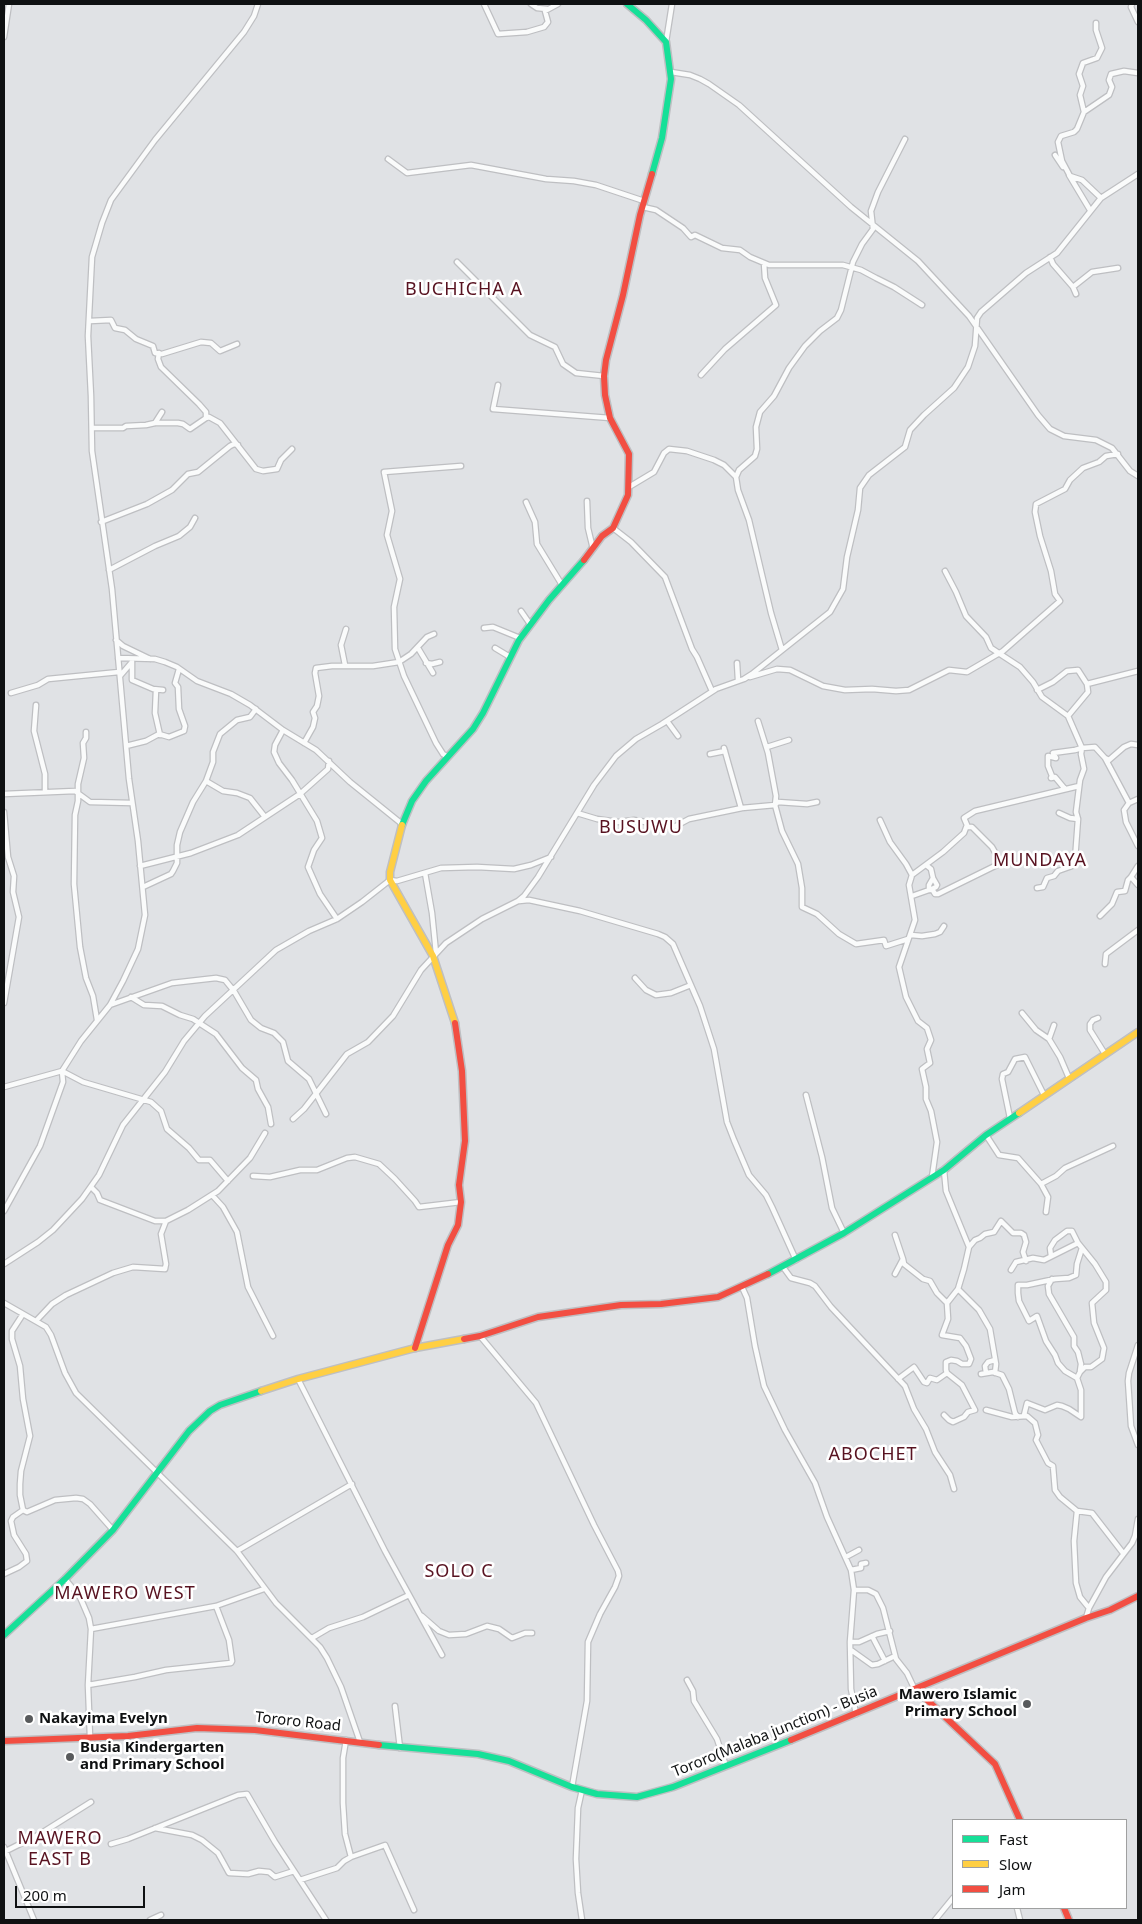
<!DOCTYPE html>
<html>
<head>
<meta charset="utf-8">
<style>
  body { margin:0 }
  #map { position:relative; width:1142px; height:1924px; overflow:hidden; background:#e0e2e5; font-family:"Noto Sans",sans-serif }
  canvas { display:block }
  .frame { position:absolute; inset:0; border:5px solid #0f1112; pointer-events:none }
  .legend { position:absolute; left:952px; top:1819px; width:175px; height:90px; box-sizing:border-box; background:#fff; border:1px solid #9fa0a0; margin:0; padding:6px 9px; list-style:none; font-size:15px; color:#0f1112 }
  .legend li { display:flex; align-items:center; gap:10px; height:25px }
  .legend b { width:25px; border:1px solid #9fa0a0 }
  .scale { position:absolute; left:15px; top:1886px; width:130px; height:22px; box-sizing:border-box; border:2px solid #0f1112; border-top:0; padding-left:6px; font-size:15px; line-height:18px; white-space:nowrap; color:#0f1112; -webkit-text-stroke:4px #fff; paint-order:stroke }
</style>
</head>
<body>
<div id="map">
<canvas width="1142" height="1924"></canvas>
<div class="frame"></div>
<ul class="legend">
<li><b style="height:6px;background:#16e098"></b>Fast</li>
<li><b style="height:6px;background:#ffcf43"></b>Slow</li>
<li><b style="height:6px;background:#f24e42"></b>Jam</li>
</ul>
<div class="scale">200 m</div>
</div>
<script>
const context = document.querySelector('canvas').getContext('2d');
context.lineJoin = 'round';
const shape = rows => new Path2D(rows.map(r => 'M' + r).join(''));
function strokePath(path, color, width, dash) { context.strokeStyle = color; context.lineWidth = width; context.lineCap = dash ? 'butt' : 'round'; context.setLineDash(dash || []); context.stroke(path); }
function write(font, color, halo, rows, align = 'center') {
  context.font = font + ' "Noto Sans",sans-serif'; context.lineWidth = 5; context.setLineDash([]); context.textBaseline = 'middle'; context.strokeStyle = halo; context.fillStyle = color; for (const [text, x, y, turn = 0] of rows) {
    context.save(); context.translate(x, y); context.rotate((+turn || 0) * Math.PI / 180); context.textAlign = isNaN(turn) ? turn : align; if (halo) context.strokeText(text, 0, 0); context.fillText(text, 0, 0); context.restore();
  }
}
const street = shape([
  [484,4,498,34,527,32,544,27,548,22,545,11,558,4],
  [531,4,537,8,547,9],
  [1132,4,1131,7,1138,22],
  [1096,23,1096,30,1102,48,1097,58,1083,63,1079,74,1083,86,1080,95,1084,112,1077,129,1074,132,1061,136,1058,142,1062,161,1070,176,1082,180,1101,198],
  [4,37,9,4],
  [666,42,672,4],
  [671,72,690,75,700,79,709,84,739,105,851,207,918,261,969,316,1038,415,1050,429,1064,436,1096,440,1112,448,1130,471,1138,476],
  [1084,112,1109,95,1112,87,1109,80,1111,74,1124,71,1138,73],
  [1055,155,1063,167],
  [388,159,407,173,471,165,546,179,574,181,596,185,644,201],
  [1069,175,1090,210],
  [643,207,656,210,683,228,691,237,695,235,722,248,740,250,750,257,769,265,843,265,861,270,876,278,894,287,922,305],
  [1050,257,1053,264,1073,287,1076,294],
  [457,262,530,335,555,347,563,364,576,373,604,376],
  [1073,287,1092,272,1118,268],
  [90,321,111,320,115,328,125,330,136,339,153,346,155,353,162,354,201,342,211,343,220,351,237,344],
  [701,375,725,349,776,305,765,278,764,263],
  [498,385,493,409,610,418],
  [206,418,209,417,220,423,256,469,263,471,277,469,281,460,292,449],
  [155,423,162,412],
  [92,428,123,428,126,426,146,425,155,423,178,423,183,424,190,429,206,418,206,412,199,404,161,367,158,359,159,353],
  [629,487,654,472,664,453,669,449,687,451,714,460,724,465,736,477],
  [587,501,588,528,593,549],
  [526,502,535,522,537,544,562,585],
  [101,522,147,504,172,490,188,474,198,472,230,446,234,444,238,445],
  [613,528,631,542,665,577,692,649,697,657,712,691],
  [109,570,155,546,179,536,190,527,195,518],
  [945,571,956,592,966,616,986,637,991,648,1020,667,1033,682,1042,697,1068,716,1082,748,1095,747,1105,758,1109,760,1124,747,1131,744,1138,745],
  [521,611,530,624],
  [484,628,493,627,520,638],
  [116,640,123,646,150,659],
  [418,648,433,673],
  [495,648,510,657],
  [782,650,771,613,749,520,738,490,736,477,739,470,755,456,757,449,756,427,760,412,774,396,789,368,805,346,820,331,837,318,841,310,853,262,862,244,873,229,871,211,878,192,905,139],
  [118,658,155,659,165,662,177,667,197,681,231,694,250,705,283,730,316,750,350,782,402,824],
  [132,662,132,680,153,689,163,690],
  [426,663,432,664,440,662],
  [737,663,738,680],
  [345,665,341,645,346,629],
  [120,676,132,662],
  [750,677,777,669,790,670,823,686,845,690,872,689,896,691,909,690,949,670,967,672,1003,651,1060,601,1055,594,1051,571,1040,536,1035,512,1036,504,1065,489,1070,480,1083,468,1099,462,1106,456,1118,454],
  [1087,684,1138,671],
  [156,690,155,713,160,735],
  [1037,690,1053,682,1067,671,1078,670,1087,684,1088,692,1068,716],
  [11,693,38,685,48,679,119,672],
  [36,705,34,731,45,774,45,792],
  [667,721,678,736],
  [758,721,768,753,776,796,775,805,782,831,798,864,802,888,802,907,817,914,839,934,856,944,884,940,886,946,908,939],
  [283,730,275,745,274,752,279,763,292,780,317,821,322,838,314,850,308,867,320,894,337,919],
  [86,732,86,738,83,743,84,758,78,784,78,801,75,815,74,884,80,947,86,978,93,996,97,1020],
  [304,743,313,727,315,718,313,712,317,706,319,696,315,673,316,668,332,666,373,666,399,662,411,654,427,637,434,634],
  [126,746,146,741,159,734,169,737,184,731,185,726,179,709,178,687,175,683,179,669],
  [767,747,789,740],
  [724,748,741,808],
  [710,754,725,751],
  [448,757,443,754,436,743,404,676,395,649,394,607,400,579,387,535,392,511,384,472,461,466],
  [1105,758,1129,803],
  [206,781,223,791,237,793,250,798,265,817],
  [1065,789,1055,777,1051,778,1052,776,1048,766,1048,756,1056,758,1053,753,1075,750,1082,748],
  [4,794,75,791,90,802,132,803],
  [1138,799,1129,803,1124,810,1126,822,1138,846],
  [4,812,8,857,14,876,13,892,19,917,4,1003],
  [577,813,597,819,618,822,634,820,674,827,689,819,742,808,775,805,778,802,807,804,817,802],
  [1059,813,1070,818,1078,819],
  [880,820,890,842,906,864,912,875],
  [140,866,191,853,238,835,300,794,328,769,329,761],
  [1138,866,1131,877,1138,885],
  [425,873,432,913,436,953],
  [143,887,171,874,173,871,177,863,177,845,180,832,193,802,206,781,213,762,213,752,220,734,237,720,250,717,256,709],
  [1037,888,1043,887,1047,878,1054,876,1058,871,1072,866,1075,860,1078,819,1076,812,1080,780,1084,769,1081,754,1082,748],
  [932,889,935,894,938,894,1001,863,992,847,972,827,967,827],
  [930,890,936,887,937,885,933,878],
  [912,896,929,890,929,885,933,878,931,869,926,865],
  [519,901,529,900,580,911,658,934,665,937,673,944,700,1006,714,1049,727,1122,734,1140,749,1175,766,1195,772,1207,796,1260],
  [1100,916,1112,904,1117,892,1125,891,1128,880,1131,877],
  [911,935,922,936,935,934,940,932,944,926],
  [1105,964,1106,954,1138,930],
  [635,978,646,990,656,995,671,993,691,985],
  [131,997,144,1005,162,1006,180,1015,193,1019,216,1034,242,1068,256,1080,258,1089,268,1107,271,1124],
  [110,1005,172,983,216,978,225,980,234,991,251,1020,261,1028,274,1033,283,1042,288,1061,309,1079,326,1114],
  [1022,1013,1036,1030,1049,1039,1060,1057,1069,1078],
  [1098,1018,1093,1020,1090,1024,1090,1030,1105,1054],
  [1049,1039,1054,1025],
  [4,1087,62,1071,83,1082,151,1102,161,1111,167,1129,189,1148,199,1160,210,1160,228,1181],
  [806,1095,822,1157,832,1208,844,1233],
  [1010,1118,1002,1079,1003,1074,1008,1072,1015,1059,1025,1057,1044,1095],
  [293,1119,304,1109,347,1054,368,1042,393,1016,421,970,446,943,482,919,518,901,524,896,538,877,594,785,616,756,636,739,662,724,716,689,744,679,752,674,830,612,843,589,847,557,858,510,860,488,869,475,905,447,910,430,924,415,954,388,968,367,975,346,977,318,981,312,1026,273,1057,253,1101,198,1138,174],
  [986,1135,999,1155,1018,1158,1041,1184,1048,1197,1046,1212],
  [944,1170,946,1191,969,1247,964,1269,958,1289],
  [253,1176,270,1177,300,1170,317,1170,347,1158,355,1157,379,1164,395,1179,415,1201,419,1207,461,1202],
  [932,1177,937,1142,931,1111,926,1099,926,1087,922,1069,930,1063,927,1049,931,1040,927,1028,918,1021,906,997,899,967,915,920,909,885,912,875,943,852,964,833,967,825,964,818,975,811,1079,786],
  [1041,1184,1056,1176,1065,1168,1113,1146],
  [91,1187,97,1193,100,1200,155,1221,166,1221],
  [212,1195,223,1207,237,1232,248,1287,273,1336],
  [4,1211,40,1146,63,1082,62,1071,81,1041,110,1005,123,981,138,949,145,915,138,841,129,779,112,589,92,451,91,396,88,336,92,257,102,223,111,200,155,140,244,32,254,16,258,4],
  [969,1247,975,1240,980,1238,985,1234,994,1232,1001,1221,1013,1233,1021,1233,1024,1235,1026,1242,1023,1252,1026,1261],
  [1051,1256,1050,1248,1055,1240,1067,1231,1072,1231,1078,1243,1095,1264,1106,1282,1106,1290,1092,1303,1094,1323,1104,1348,1102,1359,1091,1367,1085,1367,1080,1372,1077,1378],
  [903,1259,904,1264,923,1279,930,1281,937,1293,947,1303],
  [4,1264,38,1242,53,1230,82,1199,99,1175,123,1125,165,1072,184,1041,205,1016,276,950,309,931,337,919,362,902,390,880,397,881,441,868,477,867,514,869,531,865,551,857],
  [783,1267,791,1278,810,1283,815,1286,831,1307,905,1386,914,1409,926,1429,935,1452,950,1475,954,1489],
  [1011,1270,1016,1262,1033,1258,1044,1260,1078,1243],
  [895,1274,903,1259,895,1235],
  [1052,1279,1048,1286,1049,1294,1074,1337,1074,1346,1078,1352,1081,1364,1080,1371],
  [742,1287,747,1298,755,1346,764,1386,785,1430,815,1483,827,1517,851,1570,854,1590,850,1642,851,1689,856,1714],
  [4,1303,46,1327,51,1335,65,1373,76,1393,237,1551,276,1603,320,1647,327,1658,341,1687,360,1742],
  [23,1314,12,1331,12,1339,20,1366,23,1399,30,1436,21,1471,20,1484,20,1495,23,1510,27,1512,55,1500,76,1498,83,1499,90,1504,113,1530],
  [36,1321,52,1304,66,1295,113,1273,133,1267,165,1269,166,1264,161,1234,166,1221,188,1210,218,1191,250,1158,265,1133],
  [480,1336,536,1403,594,1525,618,1571,619,1576,615,1587,600,1614,588,1642,587,1701,572,1787],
  [1138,1345,1129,1373,1128,1381,1131,1426,1138,1445],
  [986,1373,985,1366,988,1362,995,1360],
  [981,1374,993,1372,1002,1375,1009,1389,1015,1413,1018,1417],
  [298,1379,385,1551,442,1655],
  [898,1379,914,1367,924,1382,927,1383,930,1378,937,1380,947,1373],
  [986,1410,1012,1417,1027,1416,1035,1423,1038,1435,1036,1440,1048,1463,1053,1466,1055,1490,1060,1497,1077,1511,1074,1541,1076,1583,1080,1597,1089,1608],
  [944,1415,949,1420,953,1422,964,1417,968,1412,975,1410,962,1385,947,1373,946,1370,946,1362,951,1360,957,1361,962,1364,969,1364,971,1359,966,1346,960,1338,942,1335,948,1319,947,1303,958,1289,979,1310,990,1329,996,1364,995,1373],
  [1024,1415,1027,1403,1045,1410,1057,1405,1062,1406,1069,1409,1081,1417,1081,1390,1077,1378,1065,1371,1058,1363,1055,1355,1046,1341,1037,1316,1029,1321,1019,1301,1018,1293,1018,1285,1027,1285,1055,1279,1069,1278,1076,1275,1077,1264,1082,1248],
  [1077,1511,1092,1513,1123,1553],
  [237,1551,352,1484],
  [846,1557,859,1550],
  [851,1570,861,1568,861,1564,866,1563],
  [4,1574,19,1567,27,1561,26,1554,14,1535,11,1521,13,1517,23,1510],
  [65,1579,80,1597,89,1618,91,1629],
  [854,1590,868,1590,876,1594,883,1608,896,1659,907,1673,915,1690],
  [422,1616,439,1631,449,1635,466,1634,487,1626,499,1629,512,1638,525,1633,532,1633],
  [1086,1618,1089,1608,1106,1577,1132,1543,1135,1536,1138,1519],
  [872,1636,885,1661],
  [312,1638,329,1628,363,1617,409,1595],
  [850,1642,859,1642,877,1634,890,1631],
  [851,1650,872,1665,878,1664,895,1656],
  [687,1680,693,1691,694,1701,717,1739,726,1766],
  [88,1685,135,1677,166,1670,231,1663,232,1661,229,1640,216,1606],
  [395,1706,400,1748],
  [90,1737,88,1685,91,1629,216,1606,264,1589],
  [582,1790,578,1808,576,1859,578,1893,582,1920],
  [155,1828,192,1835,202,1840,218,1853,229,1873,248,1874,259,1871,269,1872,275,1877,294,1871],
  [111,1844,128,1839,238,1795,247,1794,275,1842,326,1920],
  [4,1847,34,1920],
  [6,1851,40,1834,91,1802],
  [351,1857,385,1845,414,1910],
  [300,1880,337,1868,344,1861,351,1857,345,1834,343,1803,343,1758,346,1740],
  [1017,1908,1020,1920],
  [150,1920,161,1915],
  [935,1920,953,1898]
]);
const fast = shape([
  [627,4,646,20,666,42,671,79,662,138,652,174],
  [402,825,412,801,426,781,473,729,483,713,519,640,549,600,584,560],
  [768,1274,844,1233,944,1170,986,1135,1019,1113],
  [4,1635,65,1579,113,1530,189,1431,210,1411,220,1405,261,1391],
  [379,1745,478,1754,509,1761,572,1787,597,1794,637,1797,673,1787,791,1740]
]);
const slow = shape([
  [402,825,390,872,390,880,433,956,455,1023],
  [1019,1113,1138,1032],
  [261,1391,298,1379,415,1348,464,1339]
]);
const jam = shape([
  [584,560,602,536,613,528,628,495,629,454,610,418,605,395,604,376,606,360,623,295,640,215,652,174],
  [464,1339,480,1336,538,1317,621,1305,661,1304,718,1297,768,1274],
  [415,1348,448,1245,458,1225,461,1202,459,1185,465,1141,462,1071,455,1023],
  [912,1691,923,1696,995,1764,1020,1820],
  [791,1740,1086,1618,1110,1610,1138,1596],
  [4,1741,128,1736,197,1728,255,1730,379,1745],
  [1064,1908,1069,1920]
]);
strokePath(street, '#bebfc2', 7);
strokePath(fast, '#bebfc2', 9);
strokePath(slow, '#bebfc2', 9);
strokePath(jam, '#bebfc2', 9);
strokePath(street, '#fafbfb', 4.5);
strokePath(fast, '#16e098', 6);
strokePath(slow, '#ffcf43', 6);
strokePath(jam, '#f24e42', 6);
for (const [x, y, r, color] of [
  [1027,1704,5,"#585a5c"],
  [29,1719,5,"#585a5c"],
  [70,1757,5,"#585a5c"]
]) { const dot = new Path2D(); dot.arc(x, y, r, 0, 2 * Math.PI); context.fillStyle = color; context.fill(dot); strokePath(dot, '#fff', 2); }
write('bold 15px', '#0f1112', '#fff', [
  ["Mawero Islamic",1017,1695,"right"],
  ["Primary School",1017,1712,"right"],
  ["Nakayima Evelyn",39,1719],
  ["Busia Kindergarten",80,1748],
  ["and Primary School",80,1765]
], 'left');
write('15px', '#0f1112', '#fff', [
  ["Tororo Road",298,1722,6],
  ["Tororo(Malaba junction) - Busia",775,1732,-22]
]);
context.letterSpacing = '1px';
write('18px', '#581321', '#fff', [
  ["BUCHICHA A",464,290],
  ["BUSUWU",641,828],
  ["MUNDAYA",1040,861],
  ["ABOCHET",873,1455],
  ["SOLO C",459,1572],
  ["MAWERO WEST",125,1594],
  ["MAWERO",60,1839],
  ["EAST B",60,1860]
]);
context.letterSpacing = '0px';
</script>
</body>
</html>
